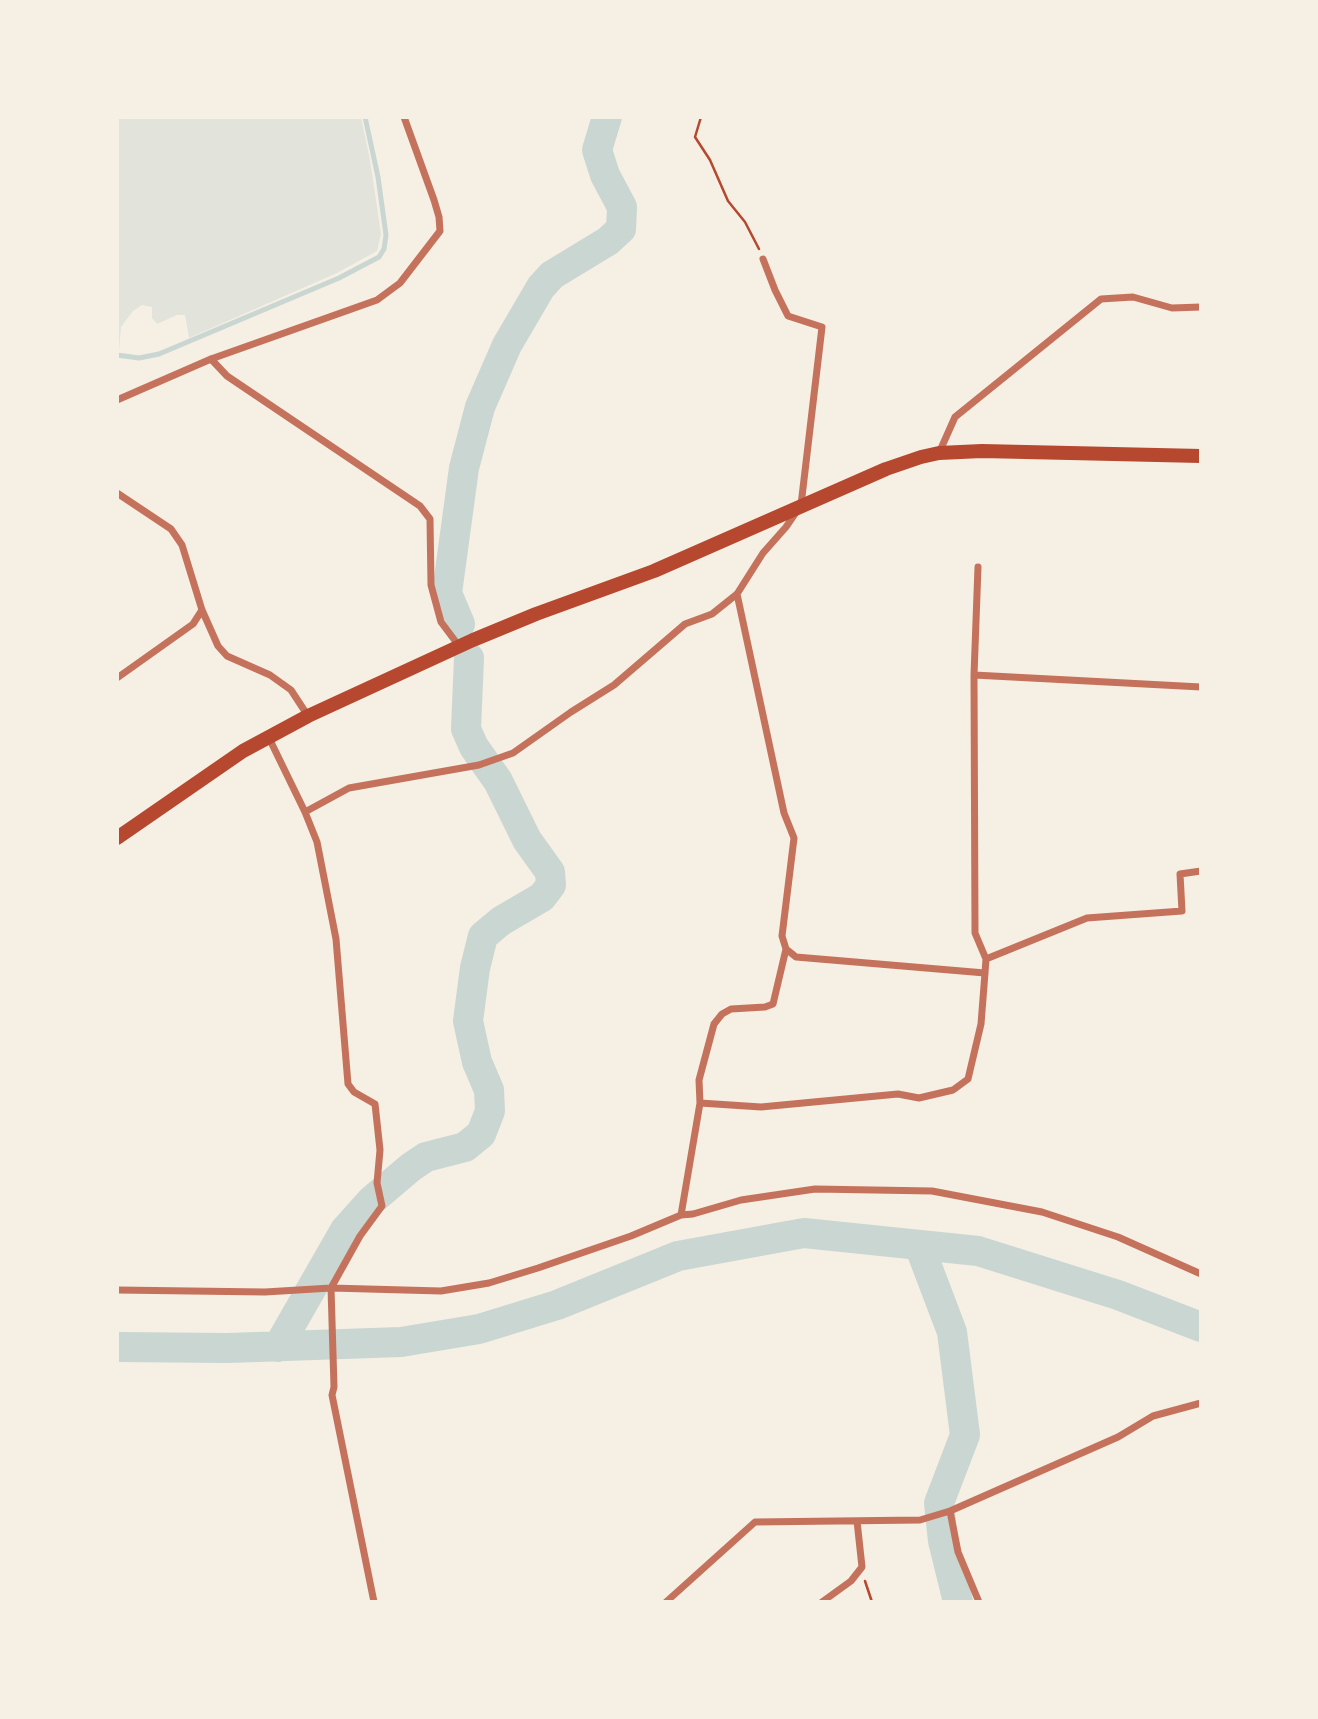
<!DOCTYPE html>
<html>
<head>
<meta charset="utf-8">
<style>
  body { margin:0 }
  #map { position:relative; width:1318px; height:1719px; overflow:hidden; background:#f6efe4; font-family:Cabin,sans-serif }
  canvas { display:block }
  .frame { position:absolute; inset:0; border:119px solid #f6efe4; pointer-events:none }
</style>
</head>
<body>
<div id="map">
<canvas width="1318" height="1719"></canvas>
<div class="frame"></div>
</div>
<script>
const context = document.querySelector('canvas').getContext('2d');
context.lineJoin = 'round';
function paint(path, color) { context.fillStyle = color; context.fill(path, 'evenodd'); }
const shape = rows => new Path2D(rows.map(r => 'M' + r).join(''));
function strokePath(path, color, width, dash) { context.strokeStyle = color; context.lineWidth = width; context.lineCap = dash ? 'butt' : 'round'; context.setLineDash(dash || []); context.stroke(path); }
paint(shape([
  [117,117,361,117,370,160,381,234,377,251,337,273,189,338,185,315,177,315,157,324,152,318,152,307,142,305,133,311,121,327,119,352,117,352]
]), '#e2e4dc');
strokePath(shape([
  [117,355,139,358,159,354,339,278,379,257,384,249,386,235,378,177,365,117]
]), '#c9d6d2', 5);
strokePath(shape([
  [460,624,447,593,464,468,480,407,507,345,541,287,552,275,608,241,621,229,622,207,605,175,597,150,607,117],
  [919,1245,952,1332,965,1435,939,1503,943,1541,958,1602],
  [117,1347,228,1348,401,1342,479,1329,557,1305,678,1256,804,1233,978,1251,1118,1295,1201,1327],
  [278,1347,345,1230,371,1201,411,1167,426,1157,465,1147,481,1134,490,1111,489,1090,477,1062,468,1021,475,968,483,936,501,921,542,897,551,885,550,872,527,840,498,781,474,747,466,729,469,658]
]), '#c9d6d2', 30);
strokePath(shape([
  [701,117,695,137,710,160,728,201,745,222,759,249],
  [865,1581,872,1602]
]), '#b5482f', 2.5);
strokePath(shape([
  [211,359,227,376,420,506,430,519,431,585,441,622,459,646],
  [117,400,211,359,377,300,400,283,440,231,439,217,434,200,404,117],
  [939,453,955,417,1101,299,1133,297,1172,308,1201,307],
  [117,493,171,529,182,545,202,610,218,646,227,656,270,675,291,690,308,716],
  [978,567,974,675,975,933,986,959],
  [737,594,784,813,794,838,782,936,786,949,796,957,985,973,986,959,1087,918,1182,911,1180,874,1201,871],
  [974,675,1201,687],
  [117,678,193,624,202,610],
  [269,738,305,812,317,842,336,939,348,1084,354,1092,375,1104,380,1150,377,1183,382,1206,360,1236,331,1288,334,1387,332,1395,374,1602],
  [305,812,349,788,479,765,513,753,571,712,614,685,685,624,712,614,737,594,763,553,786,527,801,505,822,327,788,316,775,290,763,259],
  [700,1103,761,1107,898,1094,919,1098,953,1090,968,1079,981,1024,985,973],
  [681,1215,700,1103,699,1080,714,1024,722,1014,731,1009,765,1007,773,1004,786,949],
  [117,1290,265,1292,331,1288,441,1291,489,1283,538,1268,631,1236,681,1215,693,1214,741,1200,815,1189,932,1191,1042,1212,1118,1237,1201,1274],
  [950,1511,958,1552,979,1602],
  [666,1602,755,1522,920,1520,950,1511,1118,1437,1153,1416,1201,1403],
  [822,1602,851,1581,862,1567,857,1521]
]), '#c5725c', 7);
strokePath(shape([
  [117,838,243,751,308,716,473,640,536,614,654,571,886,469,921,457,939,453,982,451,1201,456]
]), '#b5482f', 14);
</script>
</body>
</html>
